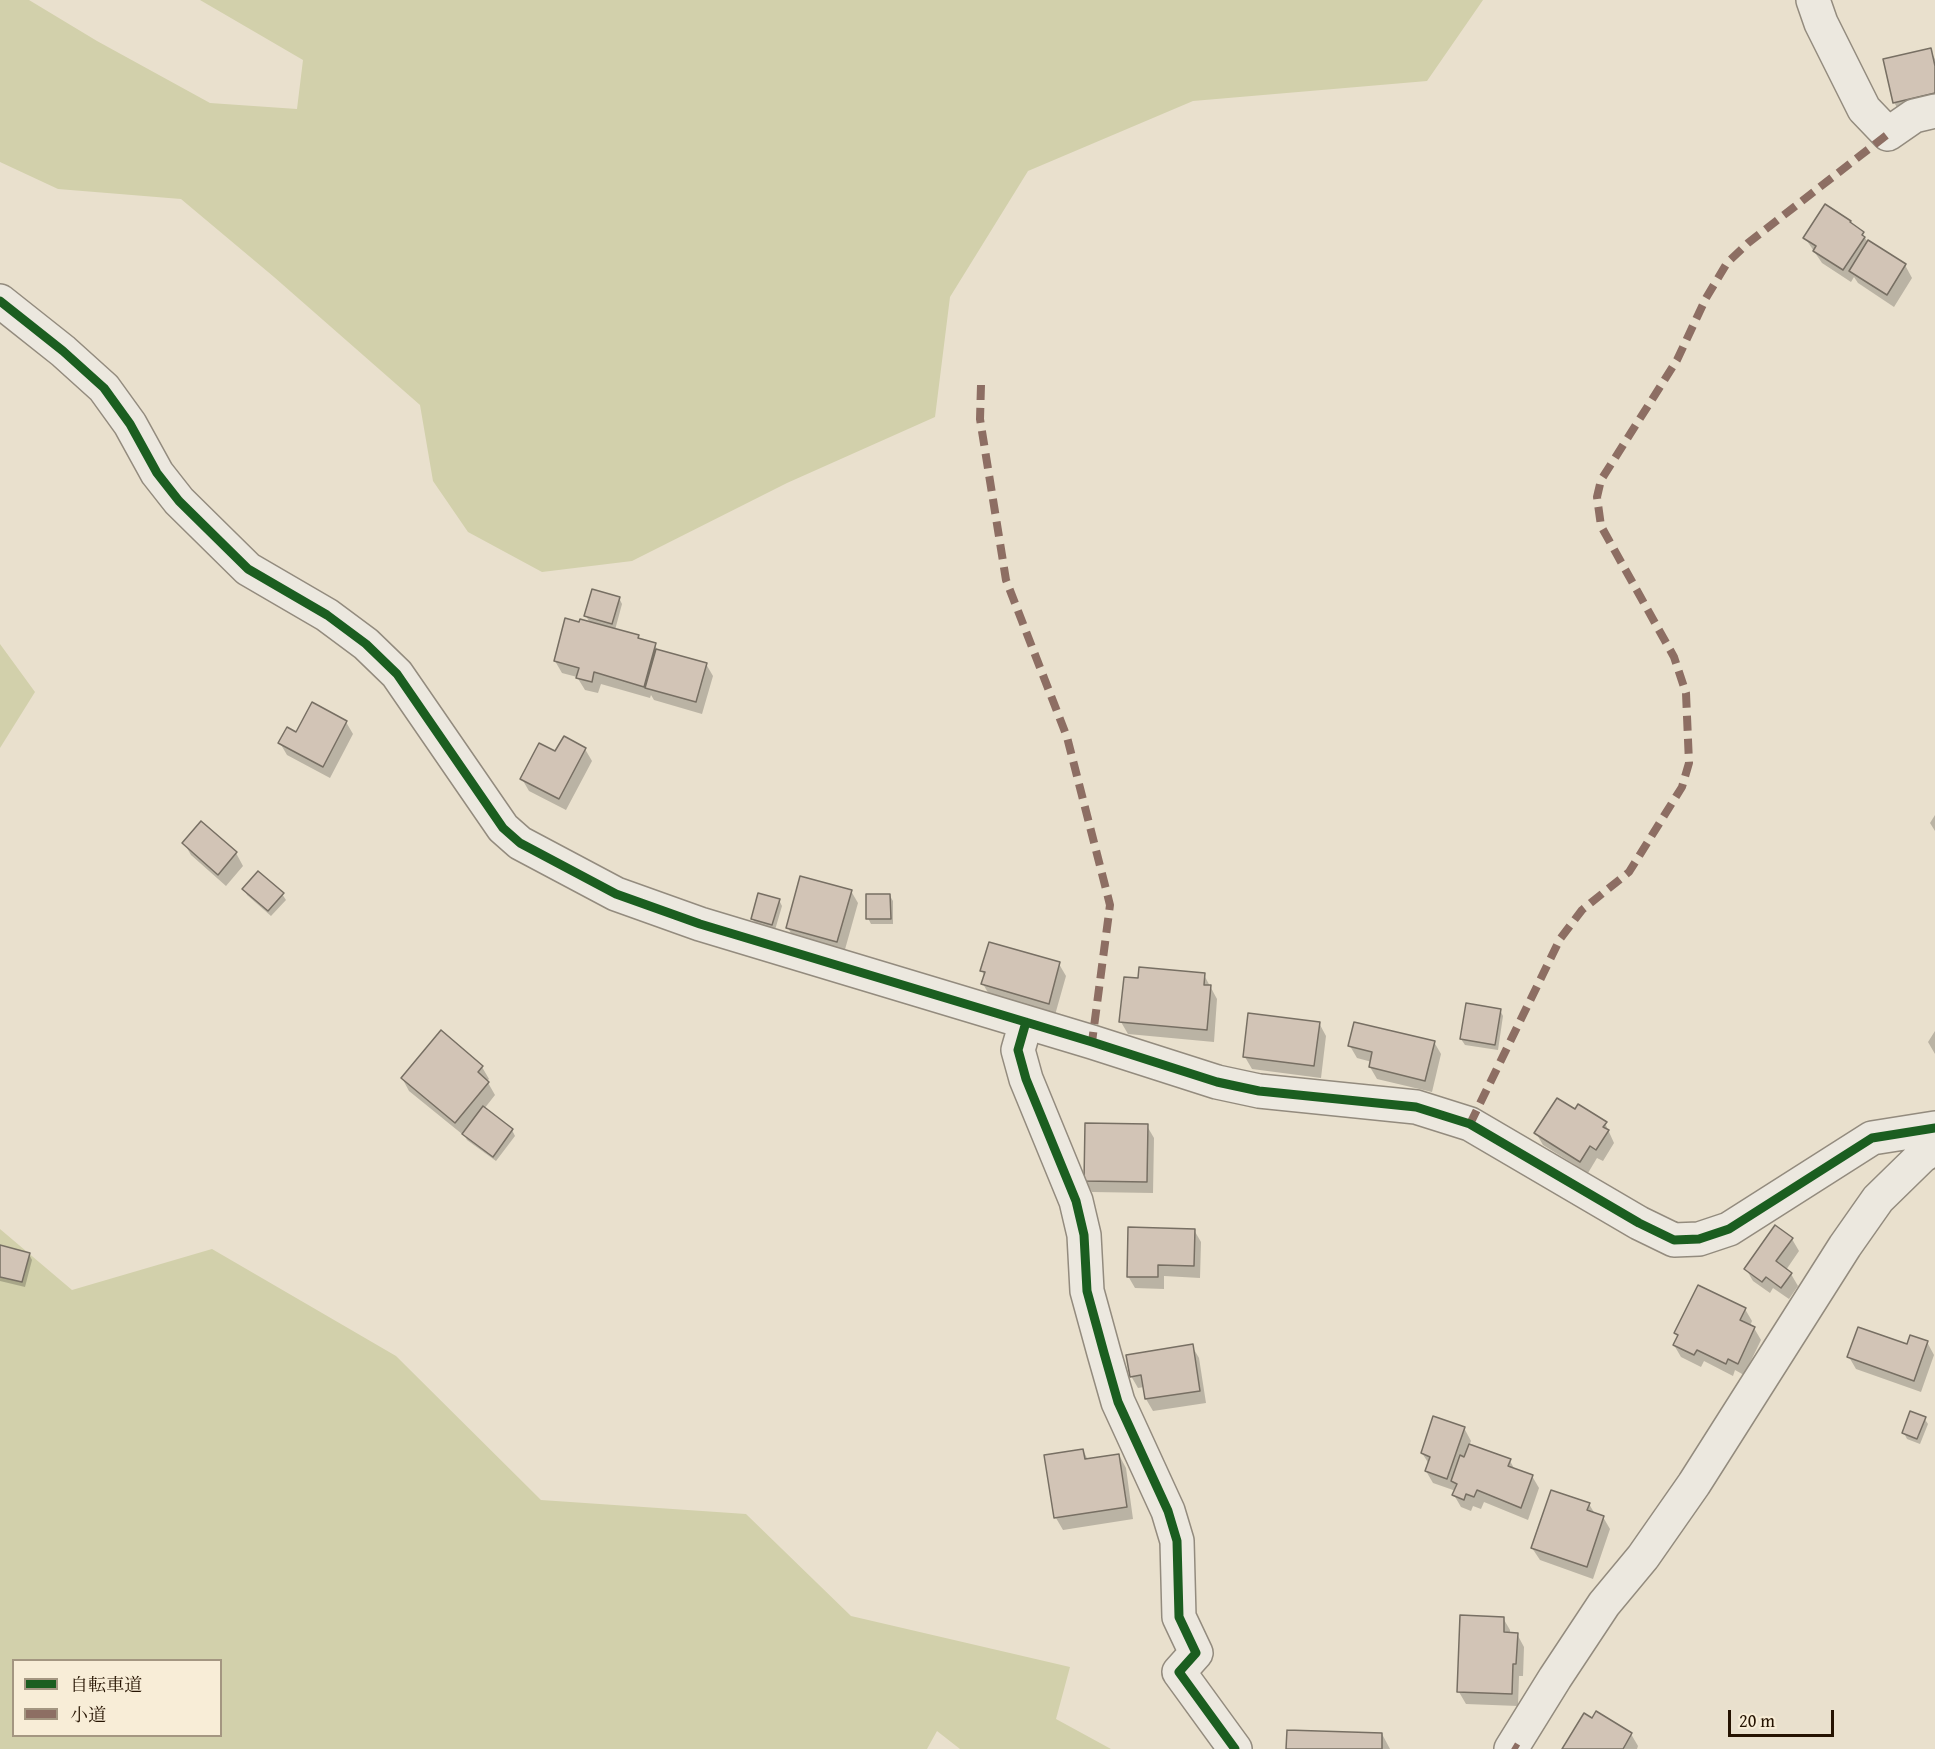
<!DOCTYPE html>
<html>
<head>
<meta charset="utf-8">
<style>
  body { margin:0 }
  #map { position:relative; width:1935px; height:1749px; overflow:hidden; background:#e9e0cd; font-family:"Gentium Book Plus","Noto Serif JP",serif }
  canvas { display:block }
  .legend { position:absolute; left:12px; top:1659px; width:210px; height:78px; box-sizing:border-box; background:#f8edd7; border:2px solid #a49681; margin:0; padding:8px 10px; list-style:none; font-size:18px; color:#251301 }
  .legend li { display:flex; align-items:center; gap:12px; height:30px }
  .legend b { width:30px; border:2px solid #a49681 }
  .scale { position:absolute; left:1728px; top:1710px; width:106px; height:27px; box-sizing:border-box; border:3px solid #251301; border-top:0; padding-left:8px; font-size:18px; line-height:21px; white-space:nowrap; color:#251301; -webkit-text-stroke:4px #f8edd7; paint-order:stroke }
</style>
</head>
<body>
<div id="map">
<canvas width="1935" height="1749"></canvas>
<ul class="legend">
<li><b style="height:8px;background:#1b5e20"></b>自転車道</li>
<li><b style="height:8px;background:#8d6e63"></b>小道</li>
</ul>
<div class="scale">20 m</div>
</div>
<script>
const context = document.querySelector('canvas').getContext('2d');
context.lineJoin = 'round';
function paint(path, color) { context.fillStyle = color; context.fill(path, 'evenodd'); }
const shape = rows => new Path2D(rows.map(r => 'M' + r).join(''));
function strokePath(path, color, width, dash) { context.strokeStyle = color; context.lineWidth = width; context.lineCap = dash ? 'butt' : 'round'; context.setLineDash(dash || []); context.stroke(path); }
paint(shape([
  [0,0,29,0,97,41,210,103,297,109,303,60,200,0,1483,0,1427,81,1193,101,1028,171,950,297,935,417,787,483,632,561,542,572,468,532,433,481,420,405,274,277,181,199,58,189,0,162],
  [0,644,35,692,0,748],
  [0,1229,72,1290,212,1249,396,1356,541,1500,746,1514,851,1616,1070,1667,1056,1719,1111,1749,960,1749,937,1731,927,1749,0,1749],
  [14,1660,220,1660,220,1736,14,1736]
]), '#d2d0ab');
paint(shape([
  [1930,50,1935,59,1935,107,1901,115,1894,102],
  [1862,233,1867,241,1905,265,1912,278,1894,307,1858,283,1854,277,1851,282,1822,263,1805,238],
  [619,598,622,604,615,630,638,637,640,640,655,645,658,651,706,664,713,676,702,714,654,700,651,695,650,698,601,684,598,693,585,690,577,677,562,673,555,661,580,624,590,623,586,616],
  [346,722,353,734,330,778,287,755,280,743,297,734],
  [585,749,592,761,566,810,529,791,522,779,556,753],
  [1935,815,1935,831,1930,823],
  [201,823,236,853,243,866,226,886,191,855,184,843],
  [244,889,282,894,286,900,271,916,247,895],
  [851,891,858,903,844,953,795,940,788,928],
  [890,896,893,901,893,924,871,924,868,918],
  [779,900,782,906,775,930,756,925,753,919],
  [1059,964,1066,976,1055,1015,990,996,983,984,985,977,982,971],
  [1204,975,1217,999,1214,1042,1128,1034,1121,1022,1139,980],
  [1500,1010,1503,1016,1498,1050,1465,1045,1461,1039],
  [1319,1023,1326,1036,1321,1078,1252,1069,1245,1057],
  [1935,1031,1935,1054,1928,1042],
  [1434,1042,1441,1054,1432,1092,1377,1079,1370,1067,1372,1062,1357,1058,1350,1046],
  [482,1067,489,1079,487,1081,495,1095,484,1109,512,1130,515,1136,496,1161,467,1140,463,1133,462,1134,409,1091,402,1078],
  [1575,1111,1605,1123,1614,1143,1603,1161,1597,1158,1588,1173,1543,1145,1536,1133],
  [1147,1126,1154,1138,1153,1193,1092,1192,1085,1180],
  [1194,1230,1201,1242,1200,1278,1164,1276,1164,1289,1135,1288,1128,1276],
  [1792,1239,1799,1251,1786,1270,1791,1274,1798,1286,1789,1299,1773,1288,1770,1293,1753,1281,1746,1269],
  [0,1247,29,1254,32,1260,25,1287,0,1281],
  [1745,1309,1752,1321,1750,1326,1754,1328,1761,1340,1744,1375,1735,1370,1733,1376,1704,1361,1701,1367,1681,1357,1674,1345,1678,1337,1676,1333],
  [1927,1342,1934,1355,1921,1392,1856,1369,1849,1357],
  [1192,1346,1199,1358,1206,1403,1153,1411,1146,1399,1144,1387,1138,1388,1131,1376],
  [1924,1418,1928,1424,1920,1444,1907,1439,1904,1433],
  [1464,1428,1471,1441,1469,1446,1510,1461,1515,1470,1532,1476,1539,1488,1528,1520,1484,1502,1481,1509,1473,1506,1471,1511,1461,1507,1454,1495,1456,1491,1433,1483,1426,1471,1429,1464,1422,1453],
  [1083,1450,1088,1460,1119,1455,1126,1468,1133,1519,1063,1530,1056,1518],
  [1589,1504,1595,1514,1603,1517,1610,1529,1593,1579,1540,1560,1532,1548],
  [1503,1618,1510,1630,1510,1634,1517,1634,1524,1647,1523,1676,1519,1676,1518,1706,1466,1704,1459,1692],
  [1382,1734,1390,1749,1288,1749],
  [1631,1734,1638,1746,1637,1749,1564,1749]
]), '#0003');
const building = shape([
  [1931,48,1935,66,1935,93,1893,103,1883,59,1931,48],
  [1825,204,1851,221,1850,222,1864,232,1862,235,1865,237,1843,270,1813,251,1816,246,1803,238,1825,204],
  [1868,240,1906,264,1887,295,1849,271,1868,240],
  [592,589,620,597,612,624,584,616,592,589],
  [565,618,579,622,580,619,639,635,638,638,656,643,644,687,594,672,592,682,576,678,579,668,554,661,565,618],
  [656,649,707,663,696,702,645,688,656,649],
  [312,702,347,721,323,767,278,743,287,727,296,732,312,702],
  [564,736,586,748,559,799,520,779,539,743,555,751,564,736],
  [201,821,237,852,218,875,182,843,201,821],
  [258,871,284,893,268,911,242,889,258,871],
  [800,876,852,890,837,942,786,928,800,876],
  [758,893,780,899,772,925,751,919,758,893],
  [866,894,890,894,891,919,866,919,866,894],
  [989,942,1060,962,1049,1004,981,984,985,972,980,971,989,942],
  [1139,967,1205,973,1204,985,1211,985,1207,1030,1119,1022,1124,977,1138,978,1139,967],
  [1466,1003,1501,1009,1495,1045,1460,1039,1466,1003],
  [1248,1013,1320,1022,1314,1066,1243,1057,1248,1013],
  [1354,1022,1435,1041,1425,1081,1369,1067,1372,1052,1348,1046,1354,1022],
  [441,1030,483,1066,478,1072,489,1082,455,1123,401,1078,441,1030],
  [1557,1098,1575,1109,1578,1104,1607,1122,1603,1127,1609,1130,1596,1150,1590,1146,1580,1162,1534,1133,1557,1098],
  [483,1106,513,1129,493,1157,462,1134,483,1106],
  [1085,1123,1148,1124,1147,1182,1084,1181,1085,1123],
  [1775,1225,1793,1238,1776,1261,1792,1273,1781,1288,1766,1277,1762,1282,1744,1269,1775,1225],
  [1128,1227,1195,1229,1194,1266,1158,1265,1158,1277,1127,1277,1128,1227],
  [0,1245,30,1253,22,1282,0,1277,0,1245],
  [1698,1285,1746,1308,1740,1320,1755,1327,1738,1364,1728,1359,1726,1364,1697,1350,1694,1355,1673,1345,1678,1335,1674,1333,1698,1285],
  [1858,1327,1907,1344,1910,1335,1928,1341,1914,1381,1847,1357,1858,1327],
  [1193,1344,1200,1391,1145,1399,1141,1375,1130,1377,1126,1355,1193,1344],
  [1910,1411,1926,1417,1917,1439,1902,1433,1910,1411],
  [1433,1416,1465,1427,1447,1479,1425,1471,1430,1457,1421,1453,1433,1416],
  [1469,1444,1511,1459,1508,1466,1533,1475,1521,1508,1477,1490,1474,1497,1466,1494,1464,1500,1452,1495,1457,1484,1451,1481,1460,1455,1464,1457,1469,1444],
  [1083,1449,1085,1459,1119,1454,1127,1507,1054,1518,1044,1455,1083,1449],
  [1551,1490,1590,1503,1587,1510,1604,1516,1587,1567,1531,1548,1551,1490],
  [1460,1615,1504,1617,1504,1632,1518,1633,1516,1664,1513,1664,1512,1694,1457,1692,1460,1615],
  [1596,1711,1632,1733,1623,1749,1562,1749,1584,1713,1592,1718,1596,1711],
  [1287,1730,1382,1733,1382,1749,1286,1749,1287,1730]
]);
paint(building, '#d2c4b6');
strokePath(building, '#776f63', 1.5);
const minor = shape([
  [1813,0,1821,23,1864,109,1888,134,1914,116,1935,111],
  [0,301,63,351,104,388,130,424,157,473,179,501,248,569,327,615,366,644,397,674,503,828,520,843,616,894,700,924,1092,1042,1217,1082,1259,1091,1416,1107,1470,1124,1639,1223,1674,1240,1699,1239,1729,1229,1872,1138,1935,1128],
  [1026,1022,1018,1050,1026,1079,1076,1201,1084,1235,1087,1291,1104,1353,1118,1402,1168,1511,1177,1541,1179,1617,1196,1653,1179,1672,1235,1749],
  [1511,1749,1555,1678,1604,1604,1643,1557,1694,1484,1845,1246,1878,1199,1922,1156,1935,1148]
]);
strokePath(minor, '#938b7e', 36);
strokePath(minor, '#ece8df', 33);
strokePath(shape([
  [981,385,980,419,1006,580,1067,737,1110,905,1092,1042],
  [1470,1124,1560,939,1582,910,1629,872,1682,787,1689,763,1686,693,1674,657,1601,526,1597,497,1601,480,1677,360,1706,298,1727,263,1748,243,1888,134],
  [1513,1746,1518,1749]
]), '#8d6e63', 8, [15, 8]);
strokePath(shape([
  [0,301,63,351,104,388,130,424,157,473,179,501,248,569,327,615,366,644,397,674,503,828,520,843,616,894,700,924,1092,1042,1217,1082,1259,1091,1416,1107,1470,1124,1639,1223,1674,1240,1699,1239,1729,1229,1872,1138,1935,1128],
  [1026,1022,1018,1050,1026,1079,1076,1201,1084,1235,1087,1291,1104,1353,1118,1402,1168,1511,1177,1541,1179,1617,1196,1653,1179,1672,1235,1749]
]), '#1b5e20', 9);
</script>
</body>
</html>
